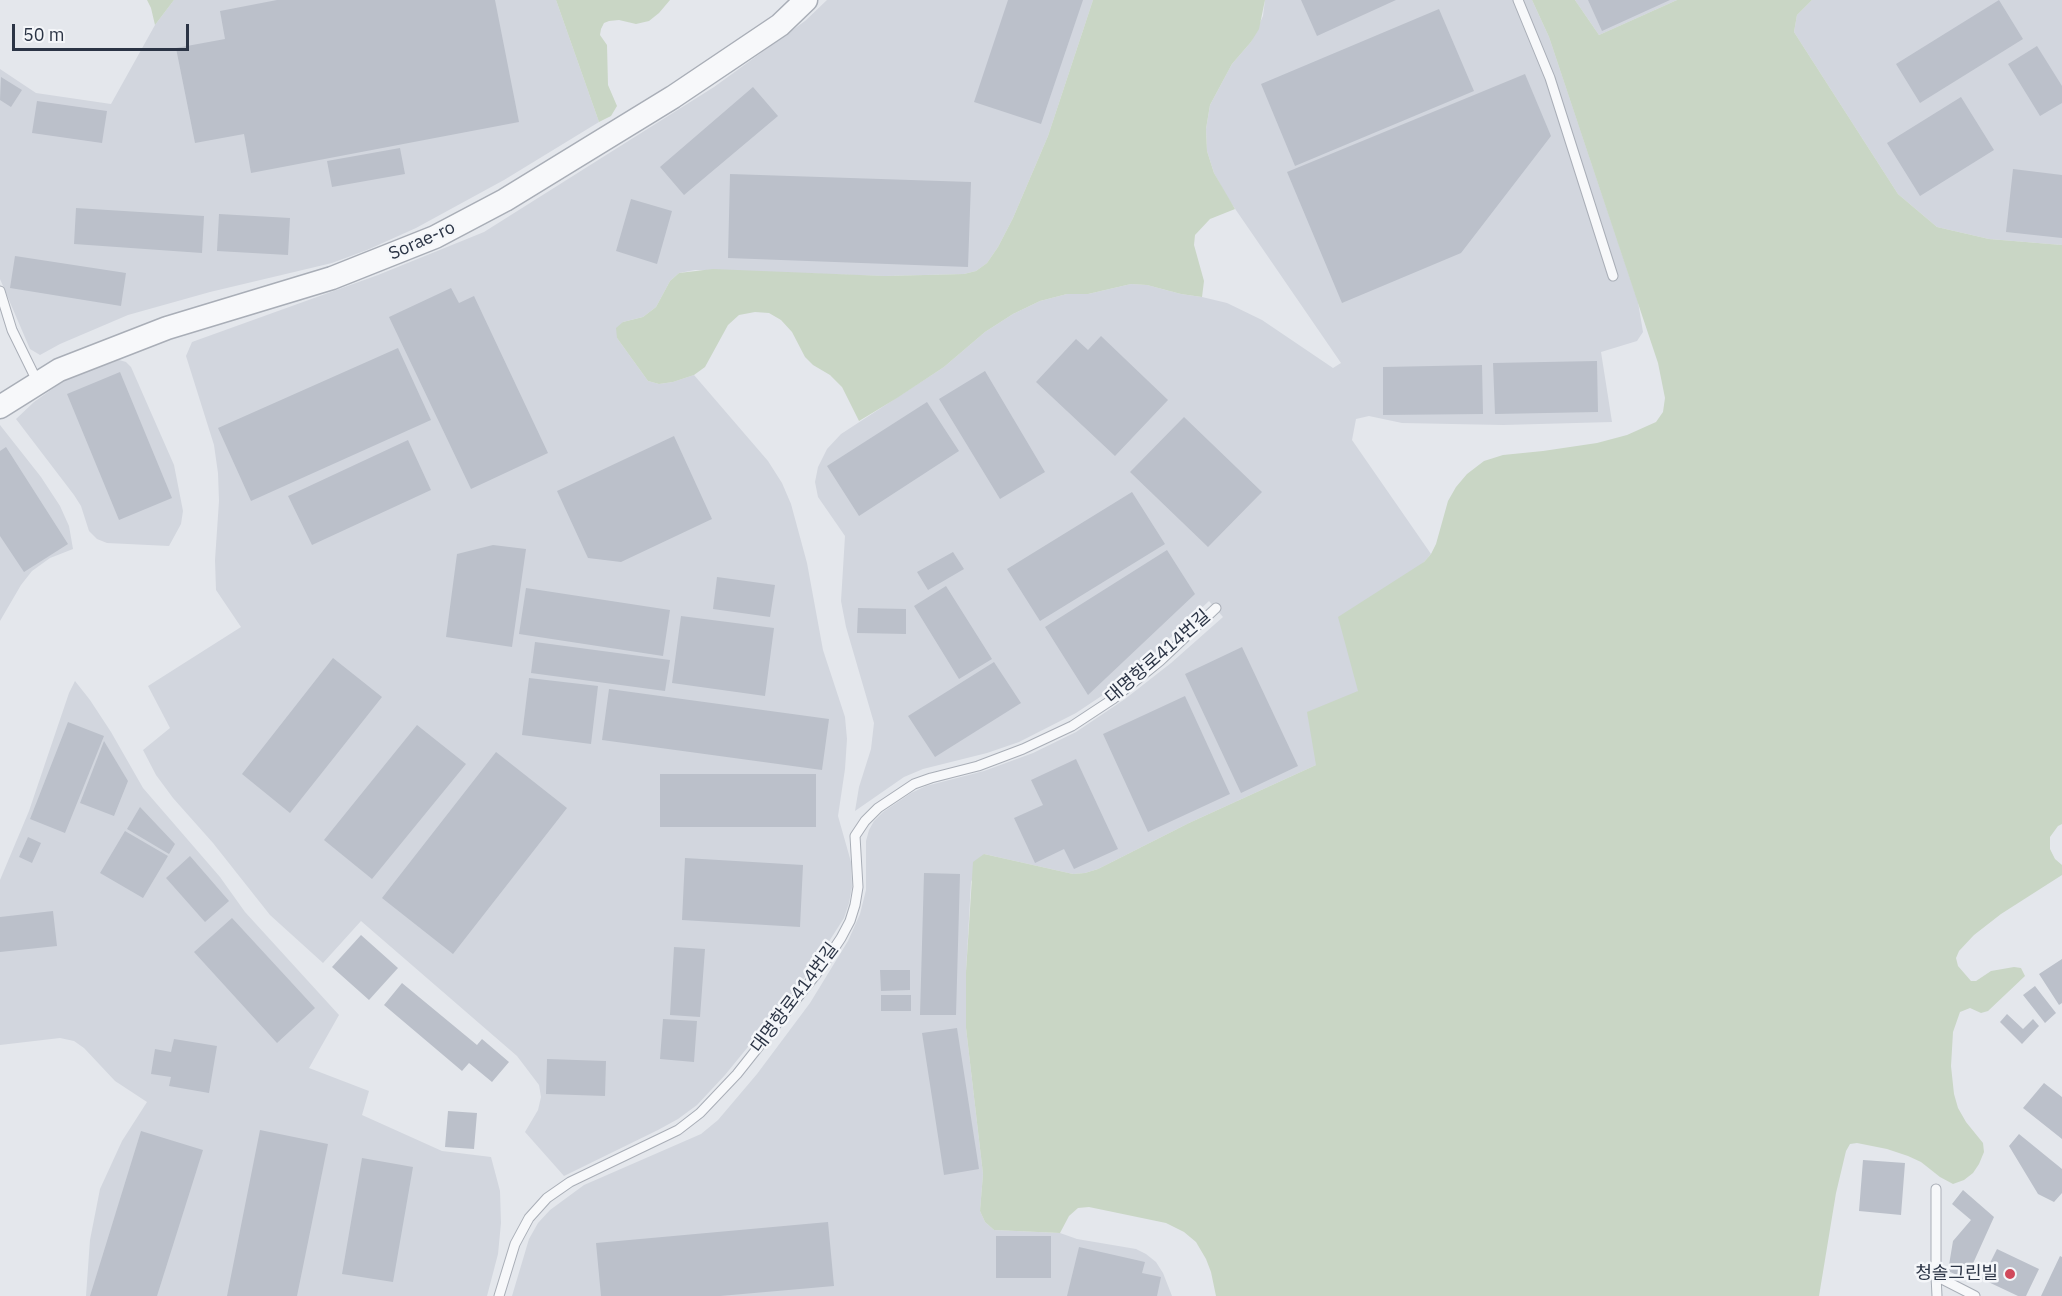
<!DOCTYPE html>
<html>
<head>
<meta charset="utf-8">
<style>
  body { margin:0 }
  #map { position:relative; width:2062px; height:1296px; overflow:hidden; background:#e4e7ec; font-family:"IBM Plex Sans",sans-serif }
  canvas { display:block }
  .scale { position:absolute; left:12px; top:24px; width:177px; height:27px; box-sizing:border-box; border:3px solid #2b3445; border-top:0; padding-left:8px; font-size:18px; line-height:21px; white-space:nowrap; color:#2b3445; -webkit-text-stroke:4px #f4f6f9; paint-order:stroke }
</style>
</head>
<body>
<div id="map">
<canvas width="2062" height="1296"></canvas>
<div class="scale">50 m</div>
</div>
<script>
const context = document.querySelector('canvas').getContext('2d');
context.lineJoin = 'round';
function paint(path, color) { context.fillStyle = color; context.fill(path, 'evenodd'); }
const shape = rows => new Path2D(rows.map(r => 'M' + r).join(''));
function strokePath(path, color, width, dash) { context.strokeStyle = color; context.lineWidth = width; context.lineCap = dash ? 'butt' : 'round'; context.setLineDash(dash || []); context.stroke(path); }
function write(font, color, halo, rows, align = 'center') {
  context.font = font + ' "IBM Plex Sans","Noto Sans KR",sans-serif'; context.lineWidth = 5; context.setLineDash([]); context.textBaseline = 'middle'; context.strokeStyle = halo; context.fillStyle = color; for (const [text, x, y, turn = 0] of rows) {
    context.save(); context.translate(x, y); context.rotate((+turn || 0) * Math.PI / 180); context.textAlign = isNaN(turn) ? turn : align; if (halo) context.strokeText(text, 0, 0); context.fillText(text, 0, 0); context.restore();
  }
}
paint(shape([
  [174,0,556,0,599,122,504,180,416,228,367,250,332,263,210,292,128,315,60,344,40,355,30,349,0,279,0,69,36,93,111,104,155,25],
  [827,0,1093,0,1048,136,1013,218,998,247,987,263,976,271,964,274,885,276,695,270,679,273,670,281,656,307,643,317,623,322,617,338,648,381,659,384,673,382,694,375,768,461,782,483,791,504,807,563,823,650,845,717,847,739,845,769,838,816,851,862,852,887,849,903,844,918,810,971,725,1075,697,1105,678,1119,658,1130,564,1176,525,1132,538,1110,541,1097,539,1085,517,1056,361,921,323,963,270,915,213,843,173,798,156,775,143,750,170,728,148,686,241,627,216,590,215,560,219,501,218,473,214,445,186,356,192,342,378,275,484,232,714,87,805,21],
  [1265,0,1532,0,1549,37,1638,302,1643,332,1637,341,1601,352,1612,422,1503,425,1402,423,1369,416,1356,419,1352,440,1431,554,1424,562,1358,691,1316,765,1189,823,1098,869,1085,873,1073,874,984,854,971,882,966,972,966,1028,983,1174,980,1211,985,1222,994,1230,1060,1233,1077,1239,1136,1249,1146,1254,1156,1262,1163,1273,1172,1296,512,1296,529,1239,538,1223,550,1210,584,1185,701,1134,718,1120,757,1074,810,1003,848,941,860,914,866,890,866,841,869,830,874,821,883,812,911,793,926,786,984,771,1033,753,1076,732,1125,699,1171,663,1223,617,1209,601,1150,657,1109,691,1076,713,1019,742,987,753,923,769,904,777,855,811,859,787,871,749,874,723,846,627,841,601,845,536,818,497,815,482,818,467,827,449,841,434,944,367,985,332,1013,314,1040,301,1067,294,1088,294,1131,284,1147,285,1181,294,1202,297,1227,303,1262,320,1333,368,1341,363,1227,197,1214,173,1207,151,1206,129,1210,105,1232,64,1251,42,1263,16],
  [1575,0,1677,0,1599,35],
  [1812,0,2062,0,2062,245,1989,239,1937,227,1898,194,1794,32,1797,15],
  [119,360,126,362,131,367,174,465,183,511,181,524,169,546,107,543,97,539,89,531,81,506,74,495,16,419,34,402,69,377],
  [0,425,41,477,60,506,69,526,73,549,50,558,32,571,21,585,0,621],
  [75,681,90,700,111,732,143,788,220,877,245,912,339,1015,309,1068,369,1091,362,1115,442,1151,491,1157,500,1191,501,1223,498,1254,487,1296,86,1296,90,1240,100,1189,122,1141,147,1102,115,1081,84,1048,74,1041,60,1038,0,1045,0,880,29,811,69,693]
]), '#d2d6de');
paint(shape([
  [147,0,174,0,155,25,151,8],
  [556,0,670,0,659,13,649,21,636,24,619,20,609,21,604,23,601,29,600,35,607,45,608,85,617,106,611,116,599,122],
  [1093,0,1265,0,1259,29,1251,42,1232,64,1210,105,1206,129,1207,151,1214,173,1235,209,1210,219,1195,235,1194,245,1204,281,1202,297,1181,294,1147,285,1131,284,1088,294,1067,294,1040,301,1013,314,985,332,944,367,897,398,859,421,842,387,830,375,813,365,805,357,792,332,781,320,769,313,755,312,739,315,728,325,705,367,694,375,673,382,659,384,648,381,617,338,616,328,623,322,643,317,656,307,670,281,679,273,713,269,885,276,964,274,976,271,987,263,998,247,1013,218,1048,136],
  [1532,0,1575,0,1599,35,1677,0,1812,0,1797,15,1794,32,1898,194,1937,227,1989,239,2062,245,2062,824,2058,826,2050,837,2050,849,2055,859,2062,865,2062,875,2001,914,1974,935,1959,951,1956,958,1958,966,1971,981,1976,981,1991,971,2014,967,2021,968,2025,976,1988,1011,1981,1013,1970,1008,1960,1012,1953,1032,1951,1066,1954,1094,1958,1108,1966,1122,1983,1143,1984,1152,1979,1164,1973,1173,1964,1180,1953,1184,1940,1177,1921,1162,1908,1156,1887,1149,1857,1143,1850,1144,1846,1151,1836,1193,1819,1296,1216,1296,1211,1272,1206,1259,1196,1242,1184,1232,1166,1223,1089,1207,1078,1208,1069,1216,1060,1233,994,1230,985,1222,980,1211,983,1174,966,1028,966,972,973,862,984,854,1073,874,1085,873,1098,869,1189,823,1316,765,1307,712,1358,691,1338,617,1424,562,1431,554,1436,544,1448,501,1456,487,1467,474,1484,461,1503,455,1543,451,1597,443,1627,435,1656,422,1663,412,1665,398,1658,363,1549,37]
]), '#c9d6c5');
paint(shape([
  [277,0,495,0,519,122,251,173,244,134,195,143,176,48,225,39,220,11],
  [1008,0,1083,0,1041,124,974,102],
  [1301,0,1396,0,1317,36],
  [1588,0,1670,0,1602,31],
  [1999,0,2023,39,1920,103,1896,64],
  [1439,9,1474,91,1295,166,1261,84],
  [2037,46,2062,86,2062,103,2040,116,2008,64],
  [1525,74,1551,136,1461,253,1342,303,1287,172],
  [1,77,22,90,11,107,0,100],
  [753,87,778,116,684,195,660,167],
  [1961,97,1994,150,1920,196,1887,143],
  [37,101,107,111,102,143,32,133],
  [400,148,405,174,332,187,327,161],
  [2013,169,2062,175,2062,238,2006,232],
  [730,174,971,182,968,267,728,258],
  [631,199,672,211,657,264,616,251],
  [76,208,204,216,202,253,74,244],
  [219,214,290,218,288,255,217,251],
  [15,256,126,273,121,306,10,288],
  [451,288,459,303,474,296,548,453,471,489,389,317],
  [1101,336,1168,400,1115,456,1036,382,1076,339,1088,350],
  [398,348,431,420,251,501,218,428],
  [1597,361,1598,412,1495,414,1493,363],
  [1482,365,1483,414,1383,415,1383,367],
  [985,371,1045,472,1000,499,939,399],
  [120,372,172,498,119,520,67,394],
  [927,402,959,451,859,516,827,466],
  [1184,417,1262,492,1208,547,1130,472],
  [674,436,712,519,621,562,588,558,557,491],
  [408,440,431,490,312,545,288,496],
  [6,447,68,544,24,572,0,536,0,451],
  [1132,492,1165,544,1040,621,1007,569],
  [493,545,526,549,512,647,446,637,457,554],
  [1167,550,1195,594,1088,695,1045,627],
  [953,552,964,569,928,590,917,572],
  [717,577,775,585,770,617,713,609],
  [946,586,992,659,959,679,914,606],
  [526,588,670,610,663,656,519,634],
  [858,608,906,609,906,634,857,633],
  [681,616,774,628,765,696,672,683],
  [535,642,670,660,665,691,531,673],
  [1242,647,1298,766,1241,793,1185,674],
  [333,658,382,697,290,813,242,774],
  [994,662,1021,703,935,757,908,716],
  [529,678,598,686,591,744,522,735],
  [609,689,829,719,822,770,602,740],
  [1185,696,1230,794,1148,832,1103,734],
  [68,722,104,736,65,833,30,819],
  [417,725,466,764,372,879,324,840],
  [104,741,128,781,114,816,80,803],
  [496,752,567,808,453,954,382,898],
  [1076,759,1118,849,1074,869,1064,849,1035,863,1014,818,1043,805,1031,780],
  [660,774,816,774,816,827,660,827],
  [140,807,175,844,169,854,127,829],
  [125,831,168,856,143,898,100,873],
  [28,837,41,843,32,863,19,857],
  [190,856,229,901,205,922,166,878],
  [685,858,803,865,800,927,682,920],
  [924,873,960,874,956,1015,920,1015],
  [53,911,57,946,0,952,0,917],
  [232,918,315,1008,277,1043,194,952],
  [361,935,398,968,369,1000,332,967],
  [674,947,705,949,700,1017,670,1015],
  [2062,959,2062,1003,2059,1005,2039,974],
  [880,970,910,970,910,990,881,991],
  [402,983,477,1045,482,1039,509,1062,492,1082,469,1063,462,1071,384,1005],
  [2035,986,2056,1013,2045,1023,2023,995],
  [881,995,911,995,911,1011,881,1011],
  [2007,1014,2023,1029,2033,1019,2039,1026,2022,1044,2000,1022],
  [663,1019,697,1021,694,1062,660,1059],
  [957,1028,979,1169,944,1175,922,1033],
  [174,1039,217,1046,209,1093,169,1086,171,1077,151,1074,155,1049,171,1052],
  [547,1059,606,1061,605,1096,546,1094],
  [2044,1083,2062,1097,2062,1139,2023,1108],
  [448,1111,477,1113,474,1149,445,1147],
  [260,1130,328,1144,297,1296,227,1296],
  [141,1131,203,1150,157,1296,90,1296],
  [2019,1134,2062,1169,2062,1193,2054,1202,2038,1194,2009,1146],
  [362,1158,413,1167,393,1282,342,1274],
  [1863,1160,1905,1163,1901,1215,1859,1211],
  [1963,1190,1994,1217,1966,1279,1948,1271,1953,1241,1971,1220,1952,1204],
  [828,1222,834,1286,720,1296,601,1296,596,1243],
  [996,1236,1051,1236,1051,1278,996,1278],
  [1079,1247,1145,1262,1142,1273,1161,1277,1157,1296,1067,1296],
  [1997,1249,2039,1269,2026,1296,2018,1296,1982,1279],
  [2060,1256,2062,1257,2062,1296,2041,1296]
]), '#bbc0ca');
const service = shape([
  [1518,0,1550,78,1613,276],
  [0,291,12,330,38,383],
  [1936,1189,1936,1276],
  [499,1296,515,1244,529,1218,547,1198,570,1182,678,1130,700,1113,737,1074,821,968,841,938,850,921,855,905,858,887,855,836,865,821,878,808,914,784,931,778,978,766,1023,749,1072,726,1113,699,1160,661,1216,608],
  [1937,1296,1936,1276,1975,1296]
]);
const tertiary = shape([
  [0,407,59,370,167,328,332,278,435,237,505,200,673,97,780,25,806,0]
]);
strokePath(service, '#a9aeb7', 11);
strokePath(tertiary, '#a9aeb7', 25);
strokePath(service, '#f7f8fa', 9);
strokePath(tertiary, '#f7f8fa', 22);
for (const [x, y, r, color] of [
  [2010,1274,6,"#d1495b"]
]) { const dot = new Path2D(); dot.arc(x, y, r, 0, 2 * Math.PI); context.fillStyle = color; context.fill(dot); strokePath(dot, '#f4f6f9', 2); }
write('18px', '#2b3445', '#f4f6f9', [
  ["Sorae-ro",422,241,-24],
  ["대명항로414번길",1158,657,-41],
  ["대명항로414번길",795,998,-53]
]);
write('18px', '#2b3445', '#f4f6f9', [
  ["청솔그린빌",1998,1274]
], 'right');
</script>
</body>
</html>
